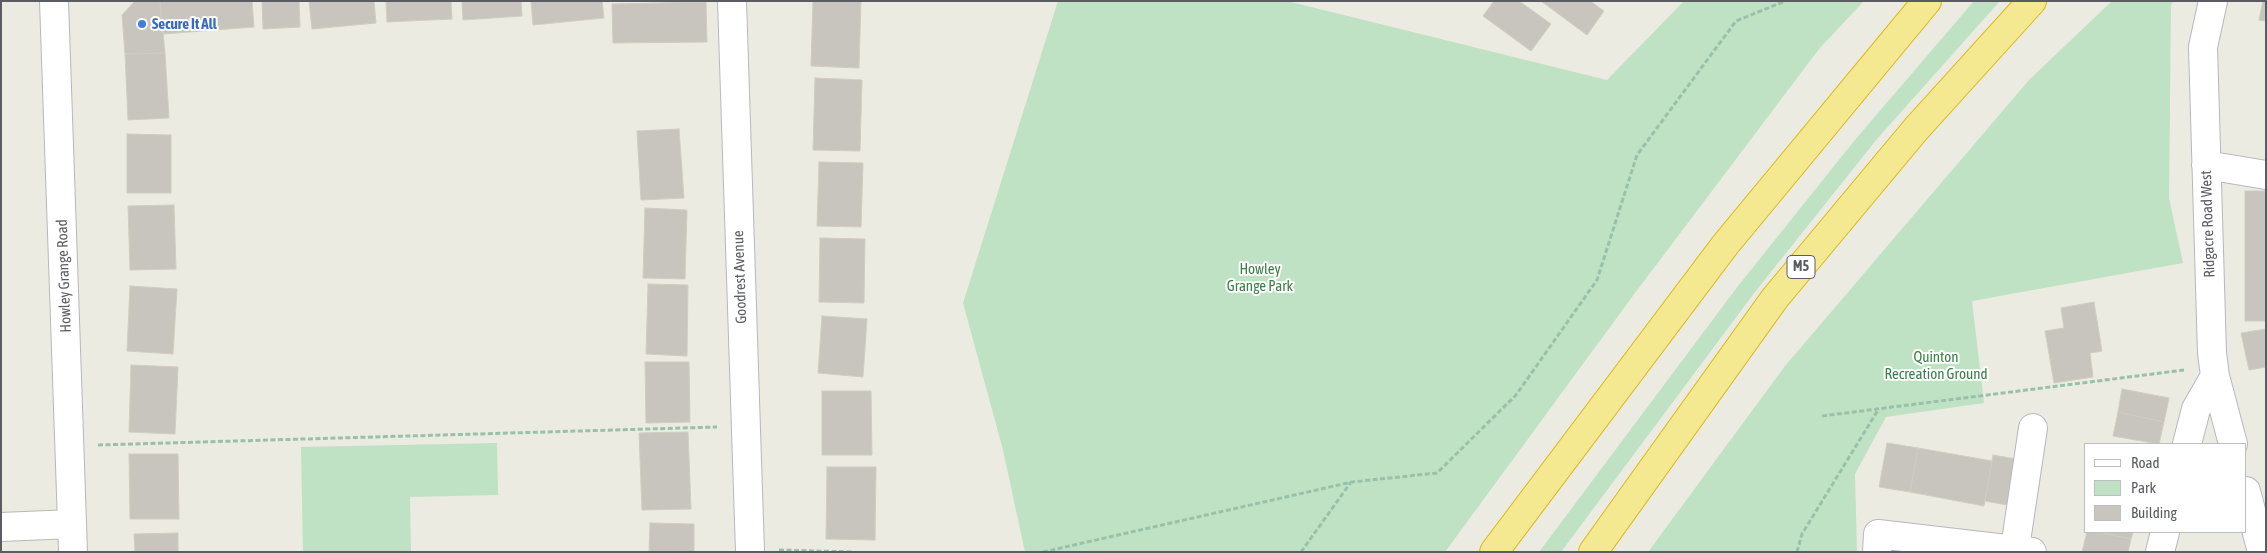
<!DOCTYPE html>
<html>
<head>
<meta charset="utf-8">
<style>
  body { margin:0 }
  #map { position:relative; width:2267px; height:553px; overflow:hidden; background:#ebebe1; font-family:"Asap Condensed",sans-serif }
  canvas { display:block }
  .frame { position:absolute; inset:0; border:2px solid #5a5c61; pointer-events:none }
  .legend { position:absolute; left:2084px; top:443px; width:162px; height:90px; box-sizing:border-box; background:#fff; border:1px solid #bdbec0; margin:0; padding:6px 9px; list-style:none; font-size:15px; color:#5a5c61 }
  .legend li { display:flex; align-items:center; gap:10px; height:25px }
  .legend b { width:25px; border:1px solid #bdbec0 }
</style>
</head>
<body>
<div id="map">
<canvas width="2267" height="553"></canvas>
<div class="frame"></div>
<ul class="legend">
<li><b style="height:6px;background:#fff"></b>Road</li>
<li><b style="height:14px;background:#bfe2c4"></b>Park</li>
<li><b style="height:14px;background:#c7c5be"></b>Building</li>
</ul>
</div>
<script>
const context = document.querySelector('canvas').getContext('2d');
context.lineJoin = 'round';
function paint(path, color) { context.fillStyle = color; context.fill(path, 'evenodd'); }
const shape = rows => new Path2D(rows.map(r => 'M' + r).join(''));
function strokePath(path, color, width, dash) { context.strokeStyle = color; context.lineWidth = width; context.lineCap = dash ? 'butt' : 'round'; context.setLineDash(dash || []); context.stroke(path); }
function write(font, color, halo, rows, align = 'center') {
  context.font = font + ' "Asap Condensed",sans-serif'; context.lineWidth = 4; context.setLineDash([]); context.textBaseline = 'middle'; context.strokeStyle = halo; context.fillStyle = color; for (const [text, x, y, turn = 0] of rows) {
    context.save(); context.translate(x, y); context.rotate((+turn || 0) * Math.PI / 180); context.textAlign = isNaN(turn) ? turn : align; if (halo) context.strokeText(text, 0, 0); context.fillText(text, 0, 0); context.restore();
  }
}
paint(shape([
  [1058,1,1287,1,1607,80,1684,1,1864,1,1819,49,1632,297,1445,552,1025,552,1003,450,963,303],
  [1974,1,2000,1,1877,139,1755,292,1561,552,1539,552,1738,286,1854,141],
  [2112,1,2173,1,2171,5,2169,198,2183,263,1972,301,1984,403,1886,417,1855,474,1857,552,1648,552,1785,366,2029,80],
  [497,443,498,495,410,497,411,552,303,552,301,447]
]), '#bfe2c4');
const building = shape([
  [135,1,160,1,165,53,125,54,122,15,135,1],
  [160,1,252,1,254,27,163,34,160,1],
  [262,1,299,1,300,27,263,29,262,1],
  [309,1,374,1,376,23,312,29,309,1],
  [386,1,451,1,452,19,387,22,386,1],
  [462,1,521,1,522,16,463,20,462,1],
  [531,1,602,1,604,18,533,25,531,1],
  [813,1,861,1,859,68,811,66,813,1],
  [1494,1,1519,1,1551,24,1531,51,1483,16,1494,1],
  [1541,1,1590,1,1604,11,1587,35,1541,1],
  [2263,1,2266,1,2266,21,2259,20,2263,1],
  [706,2,707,42,613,43,612,4,706,2],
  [165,53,169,118,128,120,125,54,165,53],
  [815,78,862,80,860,151,813,150,815,78],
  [679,129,684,198,641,200,637,131,679,129],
  [127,134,171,135,171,193,127,193,127,134],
  [819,162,863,163,861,227,817,226,819,162],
  [2245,191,2266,191,2266,321,2245,321,2245,191],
  [174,205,176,269,130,270,128,206,174,205],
  [645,208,687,210,685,279,643,278,645,208],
  [820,238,865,239,864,303,819,302,820,238],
  [648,284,688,285,687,356,646,354,648,284],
  [130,286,177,289,173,354,127,351,130,286],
  [2094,302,2102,351,2090,353,2093,377,2054,383,2045,331,2064,328,2061,308,2094,302],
  [822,316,867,319,863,377,818,373,822,316],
  [2266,329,2266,367,2249,370,2241,333,2266,329],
  [645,362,689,362,690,422,646,423,645,362],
  [131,365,178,367,175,434,129,432,131,365],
  [2122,389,2169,398,2164,422,2118,412,2122,389],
  [822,391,871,391,872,455,822,455,822,391],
  [2118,412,2164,422,2159,444,2113,436,2118,412],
  [688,432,691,509,642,510,639,433,688,432],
  [1887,443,1918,448,1910,492,1879,487,1887,443],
  [1918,448,1992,461,1984,506,1910,492,1918,448],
  [129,454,178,454,179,519,130,519,129,454],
  [1993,455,2016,459,2007,505,1985,501,1993,455],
  [827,467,876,467,875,540,826,539,827,467],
  [650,523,694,524,694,552,649,552,650,523],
  [2087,532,2099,532,2131,539,2128,552,2082,552,2087,532],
  [2099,532,2133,532,2131,539,2099,532],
  [178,533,178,552,135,552,134,534,178,533]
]);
paint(building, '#c7c5be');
strokePath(building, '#d0cdc0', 1);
const minor = shape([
  [54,1,73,552],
  [732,1,750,552],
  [2213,1,2203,47,2212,353,2215,376,2233,444],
  [2206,165,2266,175],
  [2187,444,2196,409,2215,376],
  [2246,491,2262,552],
  [1,527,72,524],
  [2015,548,2033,428],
  [1877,552,1878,534,2032,552],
  [2160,552,2165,532]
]);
const highway = shape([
  [1494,552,1725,245,1927,1],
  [1593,552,1775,298,1916,129,2032,1]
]);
strokePath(minor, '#b7b8bd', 30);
strokePath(highway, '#dbb711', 30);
strokePath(shape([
  [1822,416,2184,370],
  [98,445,717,427],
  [779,550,853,552],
  [1043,552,1352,482,1437,473,1516,395,1597,280,1637,155,1736,21,1785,1],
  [1301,552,1351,482],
  [1797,552,1802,534,1878,410]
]), '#99c1aa', 3, [5, 2.5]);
strokePath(minor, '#fff', 28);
strokePath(highway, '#f4e890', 28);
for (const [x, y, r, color] of [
  [142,24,5,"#3f7fe0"]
]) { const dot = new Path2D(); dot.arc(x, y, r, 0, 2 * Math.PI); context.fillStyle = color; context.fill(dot); strokePath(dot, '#fff', 2); }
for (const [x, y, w] of [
  [1801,267,28]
]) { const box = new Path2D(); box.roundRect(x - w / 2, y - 11.5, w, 23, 4); context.fillStyle = '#fff'; context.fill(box); strokePath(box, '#5a5c61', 1); }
write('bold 14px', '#5a5c61', null, [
  ["M5",1801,267]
]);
write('bold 15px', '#366cbe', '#fff', [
  ["Secure It All",152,24]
], 'left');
write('15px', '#5a5c61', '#fff', [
  ["Ridgacre Road West",2208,224,-92],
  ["Howley Grange Road",64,276,-92],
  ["Goodrest Avenue",740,277,-92]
]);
write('15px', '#3a7f47', '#fff', [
  ["Howley",1260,269],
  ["Grange Park",1260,286],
  ["Quinton",1936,357],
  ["Recreation Ground",1936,374]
]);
</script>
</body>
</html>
